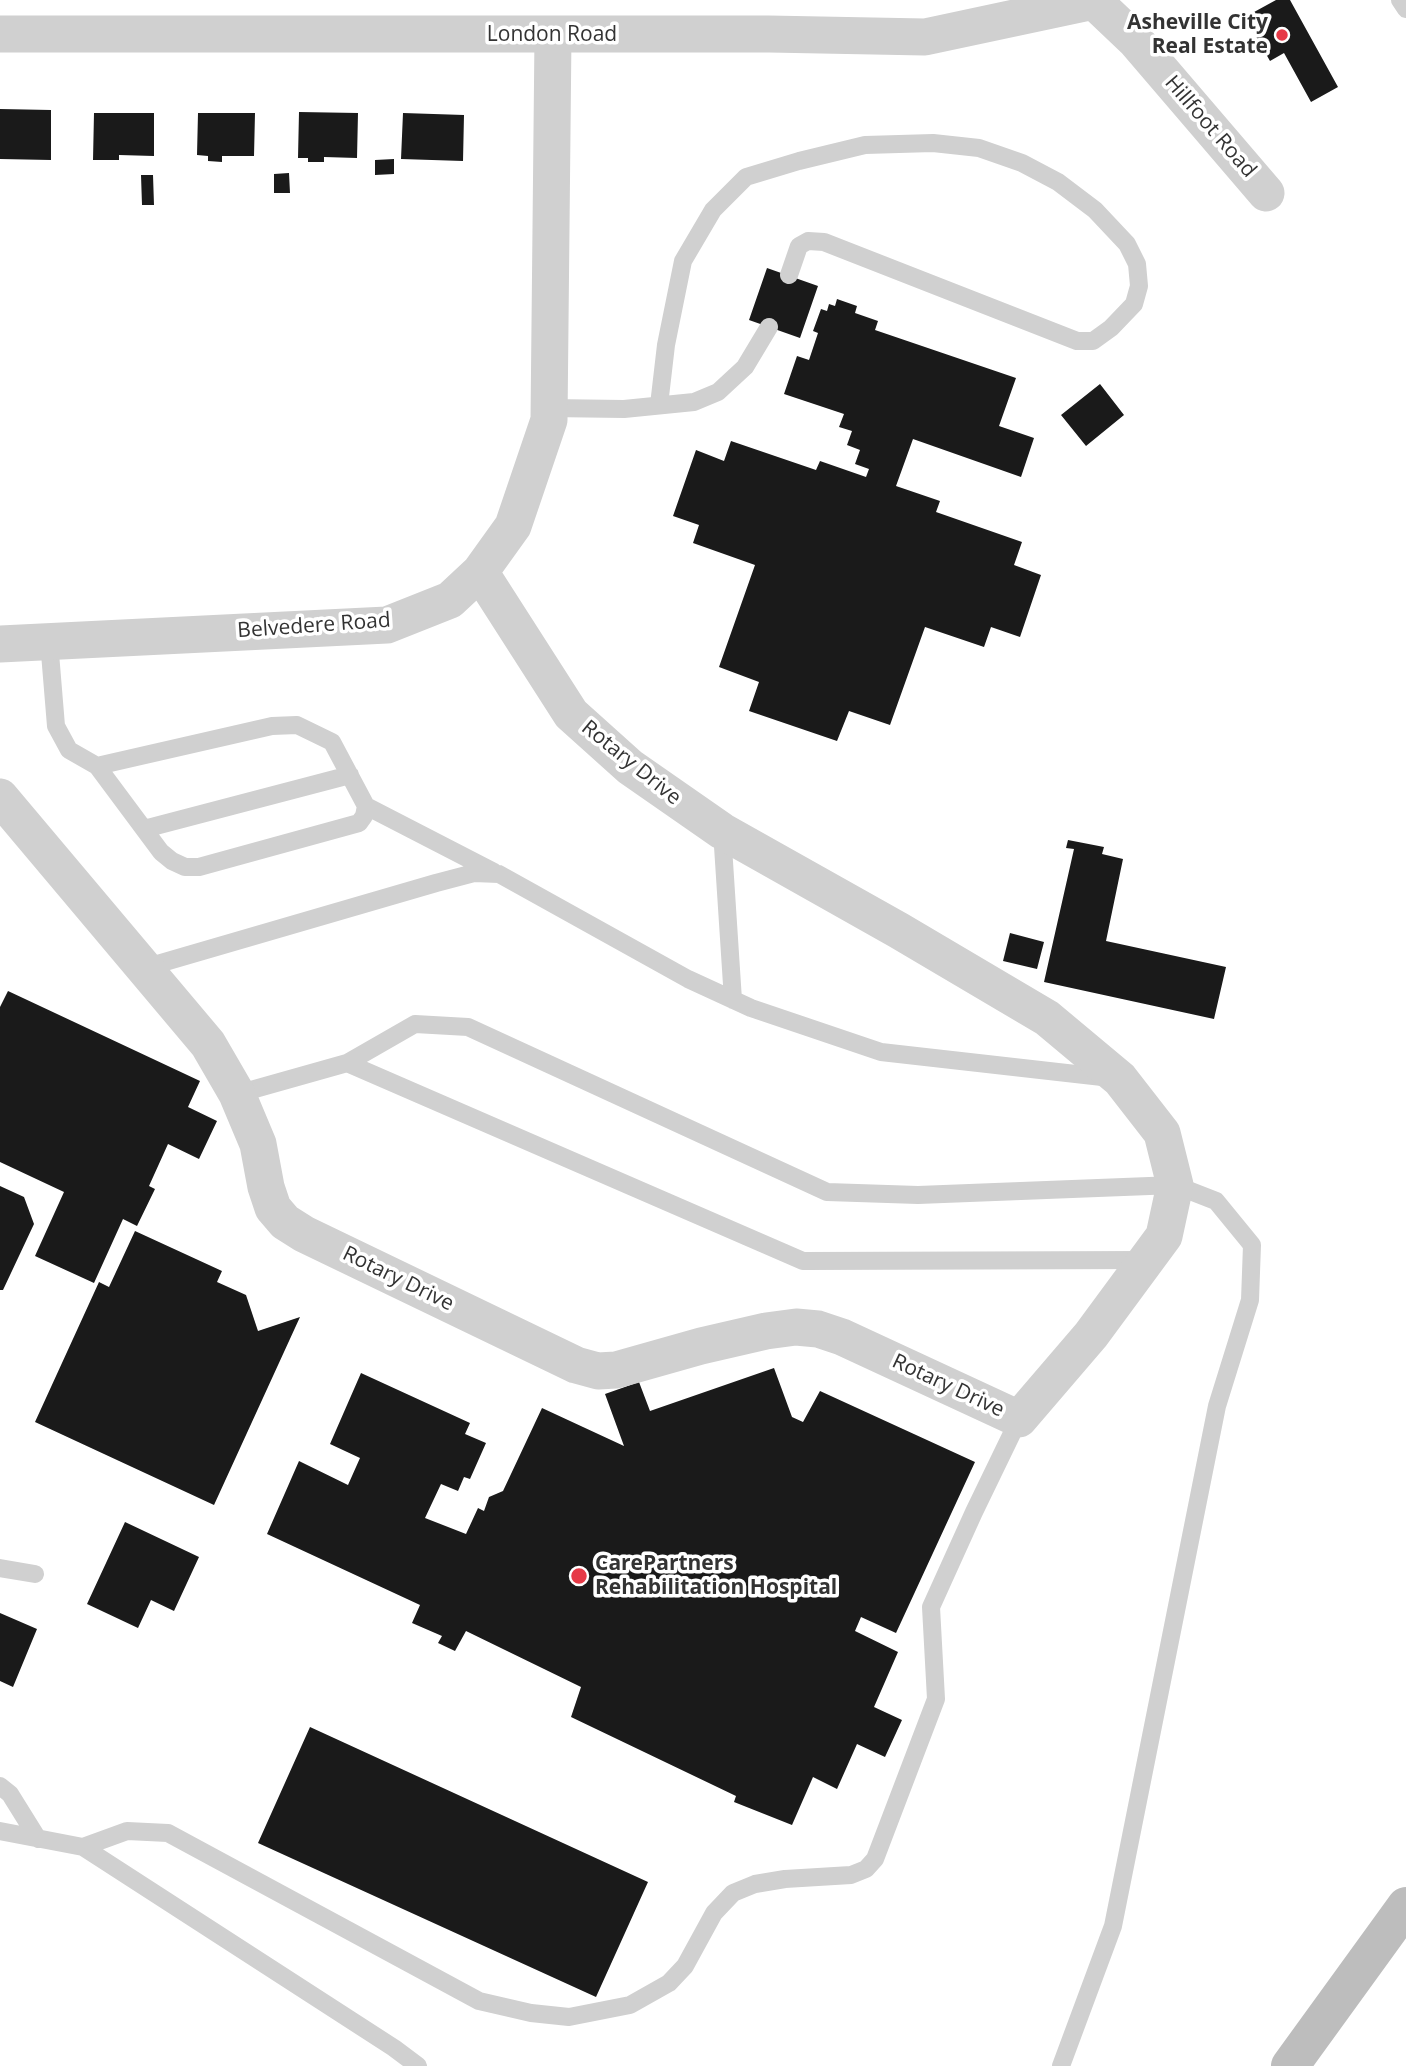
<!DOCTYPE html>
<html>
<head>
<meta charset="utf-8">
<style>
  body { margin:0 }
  canvas { display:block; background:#fff }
</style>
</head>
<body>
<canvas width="1406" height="2066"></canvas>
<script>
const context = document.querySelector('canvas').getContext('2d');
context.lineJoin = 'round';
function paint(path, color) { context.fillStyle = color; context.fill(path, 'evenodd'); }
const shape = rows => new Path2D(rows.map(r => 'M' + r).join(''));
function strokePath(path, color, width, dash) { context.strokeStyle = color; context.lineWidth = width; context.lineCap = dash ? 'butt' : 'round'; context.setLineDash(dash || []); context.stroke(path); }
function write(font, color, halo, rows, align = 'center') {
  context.font = font + ' "Open Sans",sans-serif'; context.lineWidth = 7; context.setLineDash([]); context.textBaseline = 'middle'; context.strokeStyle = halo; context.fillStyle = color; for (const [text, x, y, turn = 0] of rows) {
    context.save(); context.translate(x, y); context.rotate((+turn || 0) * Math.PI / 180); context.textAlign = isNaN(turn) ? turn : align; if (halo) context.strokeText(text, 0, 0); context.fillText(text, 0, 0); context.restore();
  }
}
paint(shape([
  [1276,0,1290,0,1338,87,1311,102,1284,53,1270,61,1245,17],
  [0,109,51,110,51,160,0,159],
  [299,112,358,113,357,158,324,157,324,162,308,162,308,158,298,158],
  [94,113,154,113,154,156,119,155,119,160,93,160],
  [198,113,255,113,254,156,222,156,222,162,208,161,208,156,197,155],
  [403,113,464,115,463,161,401,159],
  [394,159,394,174,375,175,375,160],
  [289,173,290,193,274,193,274,174],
  [141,175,153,175,154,205,142,205],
  [767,268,818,286,800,338,749,320],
  [837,299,857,306,855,313,878,321,875,330,1016,378,999,426,1034,438,1021,477,913,439,896,486,940,501,936,512,1022,542,1014,565,1041,575,1020,637,991,627,984,647,925,627,890,725,849,711,837,741,749,711,759,682,719,667,755,565,693,543,699,525,673,516,696,450,724,461,731,441,816,470,820,461,866,477,869,469,855,464,860,450,847,445,852,431,839,427,844,414,784,394,797,356,809,360,818,333,813,331,821,309,827,311,829,304,835,306],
  [1100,384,1124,415,1086,446,1061,415],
  [1068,840,1104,847,1102,854,1123,859,1106,941,1226,967,1214,1019,1044,982,1074,849,1066,848],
  [1010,933,1044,942,1037,969,1003,961],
  [8,991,200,1081,188,1107,217,1121,199,1159,168,1144,149,1186,155,1189,137,1226,123,1219,94,1283,35,1256,64,1192,0,1162,0,1007],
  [0,1186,24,1197,34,1224,3,1290,0,1290],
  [135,1231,222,1271,217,1282,246,1295,258,1331,300,1317,214,1505,35,1422,99,1282,109,1287],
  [774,1368,792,1417,803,1422,820,1391,975,1462,896,1633,861,1617,855,1631,898,1652,874,1707,902,1720,885,1757,857,1744,837,1789,813,1777,792,1825,734,1802,736,1796,571,1717,581,1687,466,1631,455,1651,438,1643,442,1636,412,1623,420,1605,267,1534,299,1461,348,1485,360,1458,330,1444,361,1373,470,1423,465,1434,486,1443,470,1479,464,1477,458,1491,441,1484,425,1518,466,1534,478,1508,484,1511,489,1497,503,1491,542,1408,624,1446,605,1394,639,1382,650,1411],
  [125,1522,199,1557,174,1611,151,1600,138,1628,87,1604],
  [0,1613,37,1629,13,1687,0,1681],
  [310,1727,648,1882,596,1997,258,1843]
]), '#1a1a1a');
strokePath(shape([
  [1400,0,1406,9],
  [659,405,666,345,683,261,713,210,746,177,799,161,865,145,933,143,979,148,1022,163,1058,182,1095,210,1127,244,1137,264,1139,286,1134,304,1111,328,1093,341,1077,341,824,242,808,241,799,246,789,275],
  [549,408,624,409,694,402,718,392,745,367,769,327],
  [49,641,56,726,69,750,97,766,161,852,172,861,185,867,199,867,359,823,364,816,366,806,332,742,297,725,272,726,97,766],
  [366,806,494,872],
  [144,829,350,775],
  [722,831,733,1000],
  [144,968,436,883,474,873,499,874,688,979,751,1008,881,1052,1111,1078],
  [347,1063,803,1261,1146,1260],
  [237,1094,347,1063,415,1024,468,1027,827,1192,918,1195,1175,1185,1216,1201,1252,1245,1250,1300,1217,1406,1113,1926,1061,2066],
  [0,1568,35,1574],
  [0,1786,10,1794,38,1839],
  [0,1831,83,1847,394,2048,418,2066],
  [83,1847,127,1831,168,1833,479,2001,531,2013,569,2017,630,2005,669,1983,685,1966,714,1913,733,1893,755,1884,785,1879,851,1875,866,1869,875,1859,936,1699,931,1607,974,1512,1019,1419]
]), '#d0d0d0', 18);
strokePath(shape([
  [1095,2,1135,40,1266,193],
  [0,34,769,34,925,37,1099,0],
  [0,644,387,625,450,600,480,572,513,526,549,420,553,35],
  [0,797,208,1044,237,1094,258,1144,266,1187,273,1208,285,1222,304,1234,576,1365,598,1371,616,1370,701,1346,766,1331,796,1327,818,1329,842,1337,1019,1419,1091,1335,1164,1236,1175,1185,1162,1133,1120,1079,1047,1018,898,930,722,831,630,767,571,714,480,572]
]), '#d0d0d0', 37);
strokePath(shape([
  [1290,2066,1406,1906]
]), '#bdbdbd', 38);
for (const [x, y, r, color] of [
  [1282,35,7,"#e63946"],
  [579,1576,9,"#e63946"]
]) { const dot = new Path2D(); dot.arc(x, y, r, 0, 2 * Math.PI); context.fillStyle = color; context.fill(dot); strokePath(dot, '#fff', 2.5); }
write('bold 21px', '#333', '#fff', [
  ["Asheville City",1268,23],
  ["Real Estate",1268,47],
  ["CarePartners",595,1564,"left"],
  ["Rehabilitation Hospital",595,1588,"left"]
], 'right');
write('21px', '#333', '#fff', [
  ["London Road",552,35],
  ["Hillfoot Road",1210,127,49],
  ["Belvedere Road",314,626,-4],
  ["Rotary Drive",631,763,39],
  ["Rotary Drive",398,1279,26],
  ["Rotary Drive",948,1386,25]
]);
</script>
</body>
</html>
